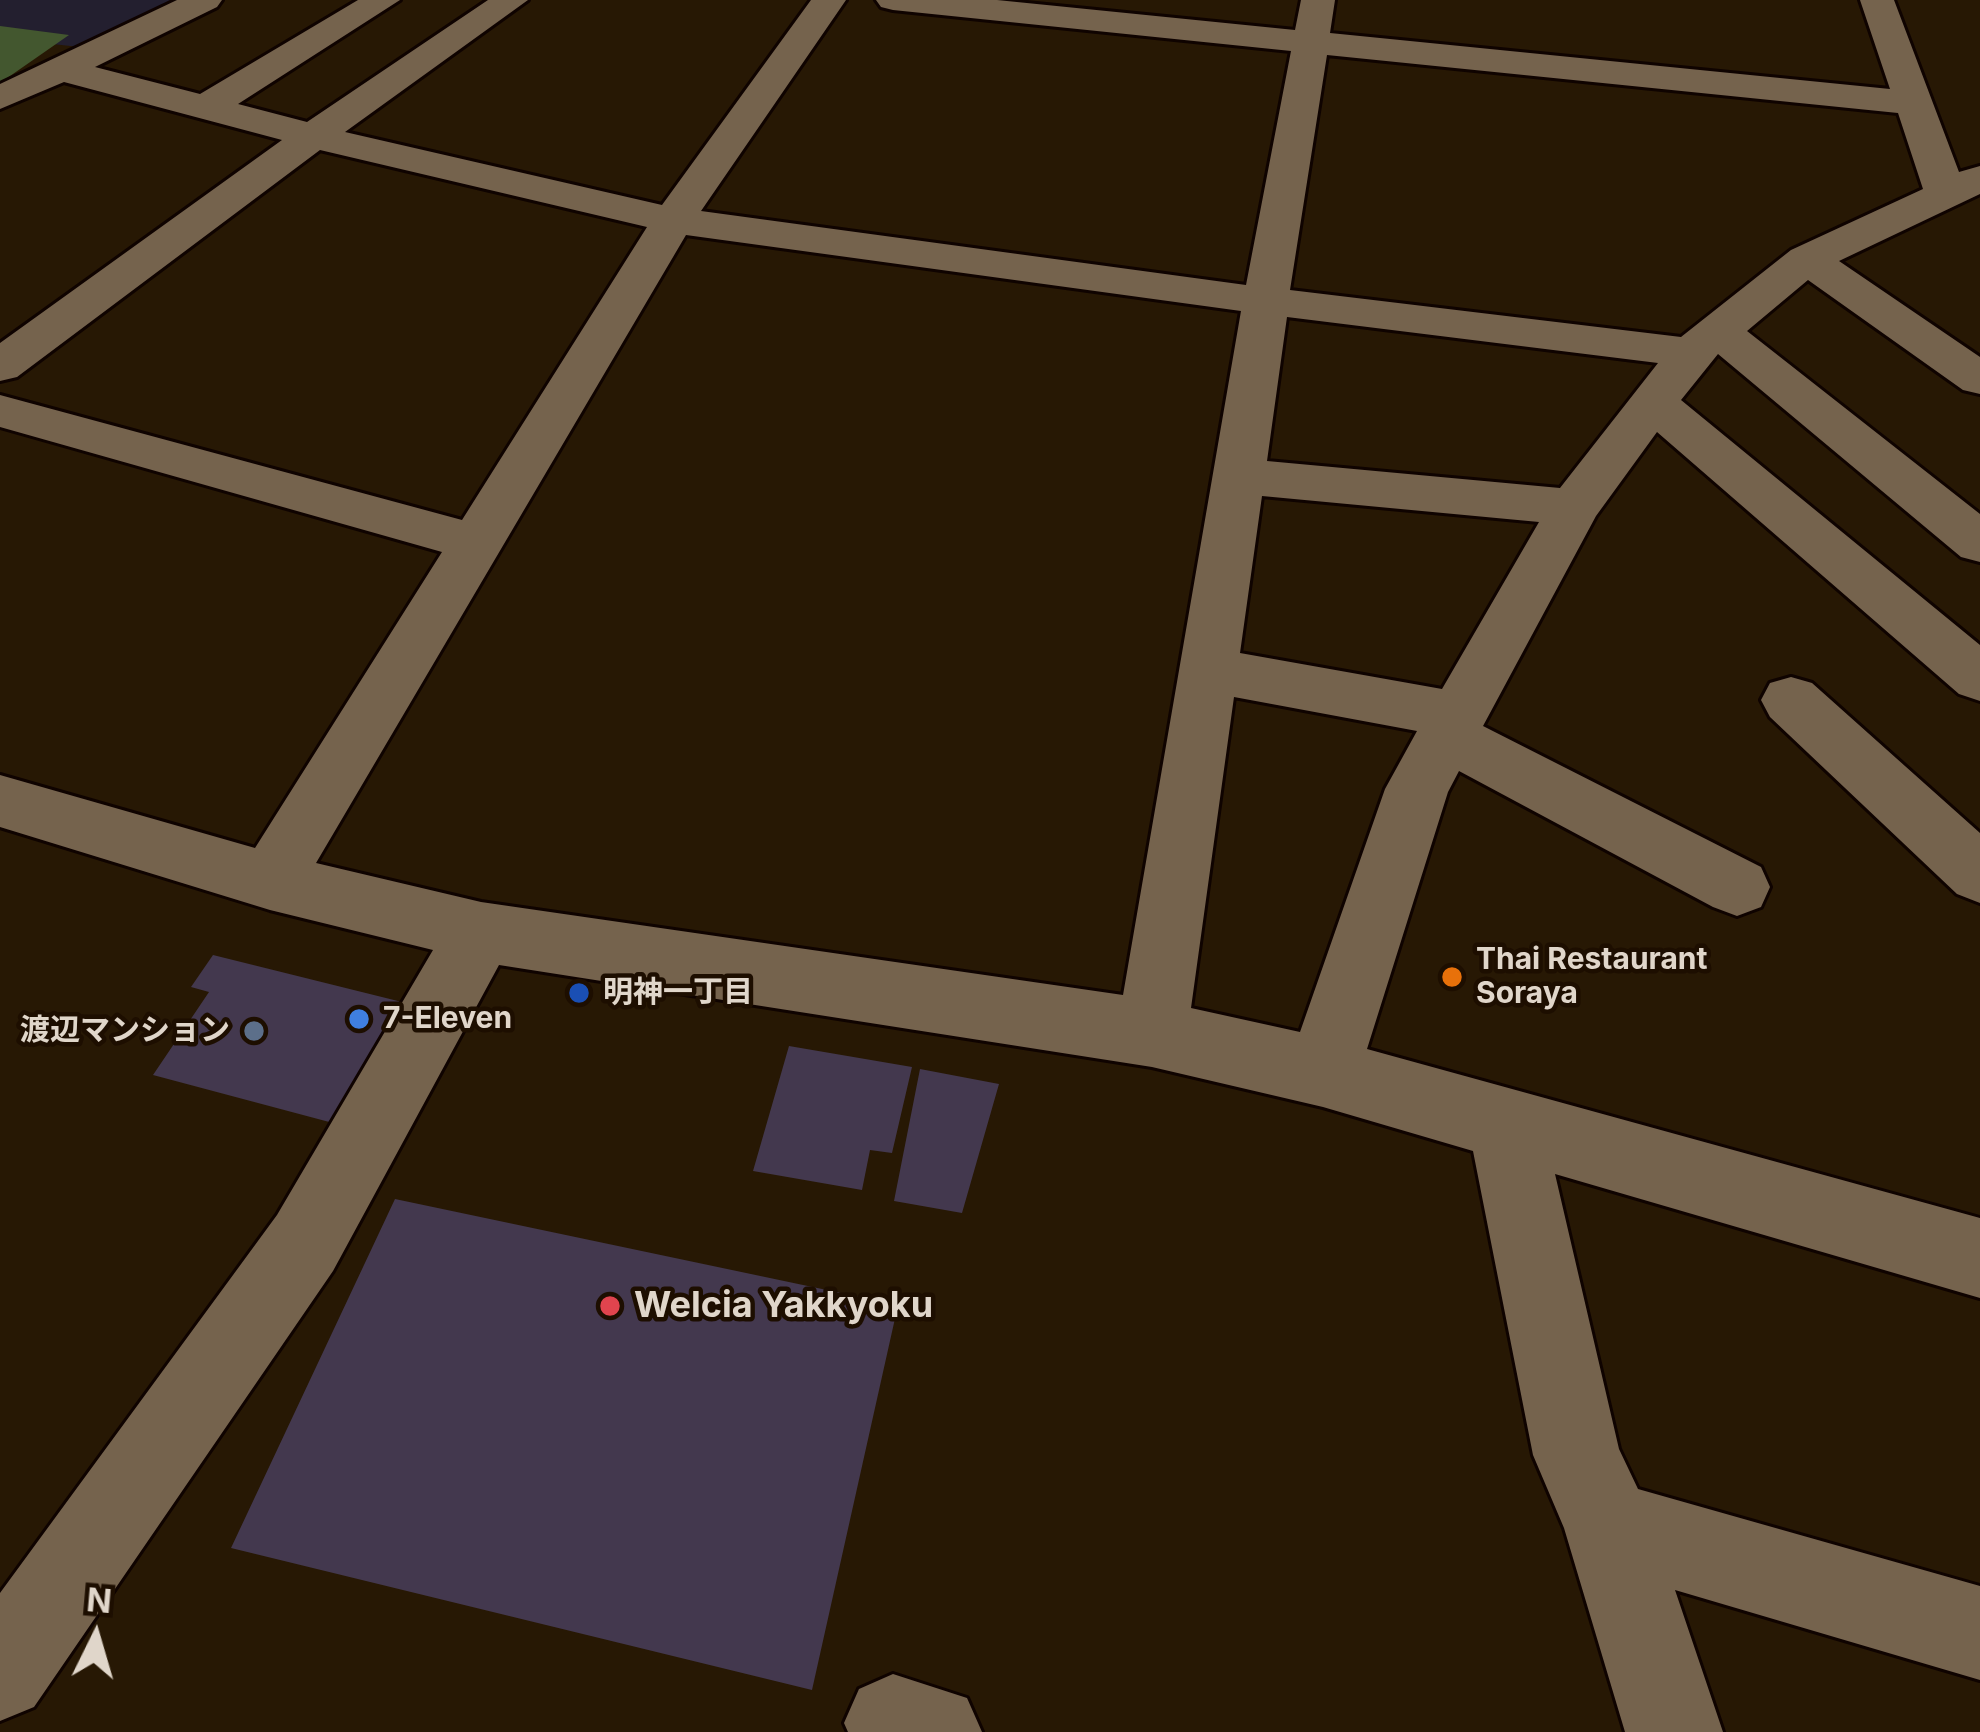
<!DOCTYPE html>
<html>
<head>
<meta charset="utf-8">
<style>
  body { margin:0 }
  #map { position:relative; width:1980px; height:1732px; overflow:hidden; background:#271804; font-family:Inter,sans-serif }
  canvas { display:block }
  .north { position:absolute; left:36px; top:1576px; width:120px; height:120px; -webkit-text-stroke:9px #1d0e00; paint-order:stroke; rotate:5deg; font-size:33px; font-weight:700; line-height:48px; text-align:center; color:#e0d6ca }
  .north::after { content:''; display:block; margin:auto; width:42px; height:54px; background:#e0d6ca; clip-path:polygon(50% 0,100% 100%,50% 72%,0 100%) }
</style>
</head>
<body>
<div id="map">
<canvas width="1980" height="1732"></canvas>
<div class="north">N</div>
</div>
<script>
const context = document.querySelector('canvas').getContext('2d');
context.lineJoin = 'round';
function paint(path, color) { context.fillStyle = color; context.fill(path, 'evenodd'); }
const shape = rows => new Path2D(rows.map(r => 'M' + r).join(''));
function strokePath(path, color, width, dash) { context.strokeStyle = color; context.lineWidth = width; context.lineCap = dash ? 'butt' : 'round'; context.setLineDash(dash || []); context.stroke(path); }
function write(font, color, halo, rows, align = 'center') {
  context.font = font + ' Inter,"Noto Sans JP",sans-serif'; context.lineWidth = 9; context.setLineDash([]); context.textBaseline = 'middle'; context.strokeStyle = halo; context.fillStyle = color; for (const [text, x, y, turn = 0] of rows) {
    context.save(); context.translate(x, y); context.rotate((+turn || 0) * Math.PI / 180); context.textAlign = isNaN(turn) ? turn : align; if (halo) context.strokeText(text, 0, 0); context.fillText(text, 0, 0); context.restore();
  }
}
paint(shape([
  [0,0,181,0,79,47,0,38]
]), '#231f2f');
paint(shape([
  [0,26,69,35,0,83]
]), '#43572f');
paint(shape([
  [213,955,402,1002,333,1123,153,1075,209,992,191,987],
  [789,1046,912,1067,892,1153,870,1150,862,1190,753,1171],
  [920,1069,999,1084,962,1213,894,1201],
  [395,1199,898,1305,812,1690,231,1548]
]), '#43384e');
const minor = shape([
  [177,0,222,0,217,7,95,67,200,94,358,0,400,0,238,104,307,122,488,0,528,0,345,132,662,205,811,0,846,0,701,211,1246,285,1291,51,893,10,881,7,876,0,997,0,1295,30,1301,0,1335,0,1330,33,1890,89,1860,0,1894,0,1959,172,1980,166,1980,194,1839,261,1980,357,1980,394,1963,390,1808,280,1747,331,1980,514,1980,562,1961,557,1718,354,1681,400,1980,645,1980,701,1959,694,1657,432,1596,516,1483,726,1761,867,1770,887,1761,907,1737,916,1713,907,1459,771,1448,792,1367,1049,1980,1218,1980,1298,1555,1174,1619,1449,1638,1489,1980,1586,1980,1680,1675,1590,1723,1732,1625,1732,1564,1528,1533,1455,1473,1151,1323,1107,1152,1067,499,965,333,1271,34,1707,0,1721,0,1593,277,1215,433,950,270,910,0,827,0,775,255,848,442,552,0,427,0,395,462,520,647,227,320,150,17,377,0,381,0,343,282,140,64,82,0,109,0,84,177,0],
  [1327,55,1898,113,1923,189,1791,250,1681,337,1290,290,1327,55],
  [686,235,1241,311,1123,995,481,902,316,863,686,235],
  [1287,317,1658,363,1560,488,1267,461,1287,317],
  [1262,496,1539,522,1442,689,1240,653,1262,496],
  [1234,697,1417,731,1385,789,1300,1032,1191,1008,1234,697],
  [1791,677,1812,683,1980,833,1980,903,1957,894,1770,717,1761,700,1770,683,1791,677],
  [893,1674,967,1698,982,1732,848,1732,844,1723,859,1689,893,1674]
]);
strokePath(minor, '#0f0300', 6);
paint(minor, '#75634d');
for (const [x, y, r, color] of [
  [1452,977,12,"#e8710a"],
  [579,993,12,"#1a4fb4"],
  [359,1019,12,"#3f7fe0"],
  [254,1031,12,"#5c6f8a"],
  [610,1306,12,"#e0444e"]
]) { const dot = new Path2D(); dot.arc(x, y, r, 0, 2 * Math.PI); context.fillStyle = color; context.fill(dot); strokePath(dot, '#1d0e00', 4.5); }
write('bold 30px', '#e0d6ca', '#1d0e00', [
  ["Thai Restaurant",1476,960],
  ["Soraya",1476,994],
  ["明神一丁目",603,993],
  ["7-Eleven",383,1019],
  ["渡辺マンション",230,1031,"right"]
], 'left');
write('bold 36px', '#e0d6ca', '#1d0e00', [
  ["Welcia Yakkyoku",634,1306]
], 'left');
</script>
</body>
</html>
